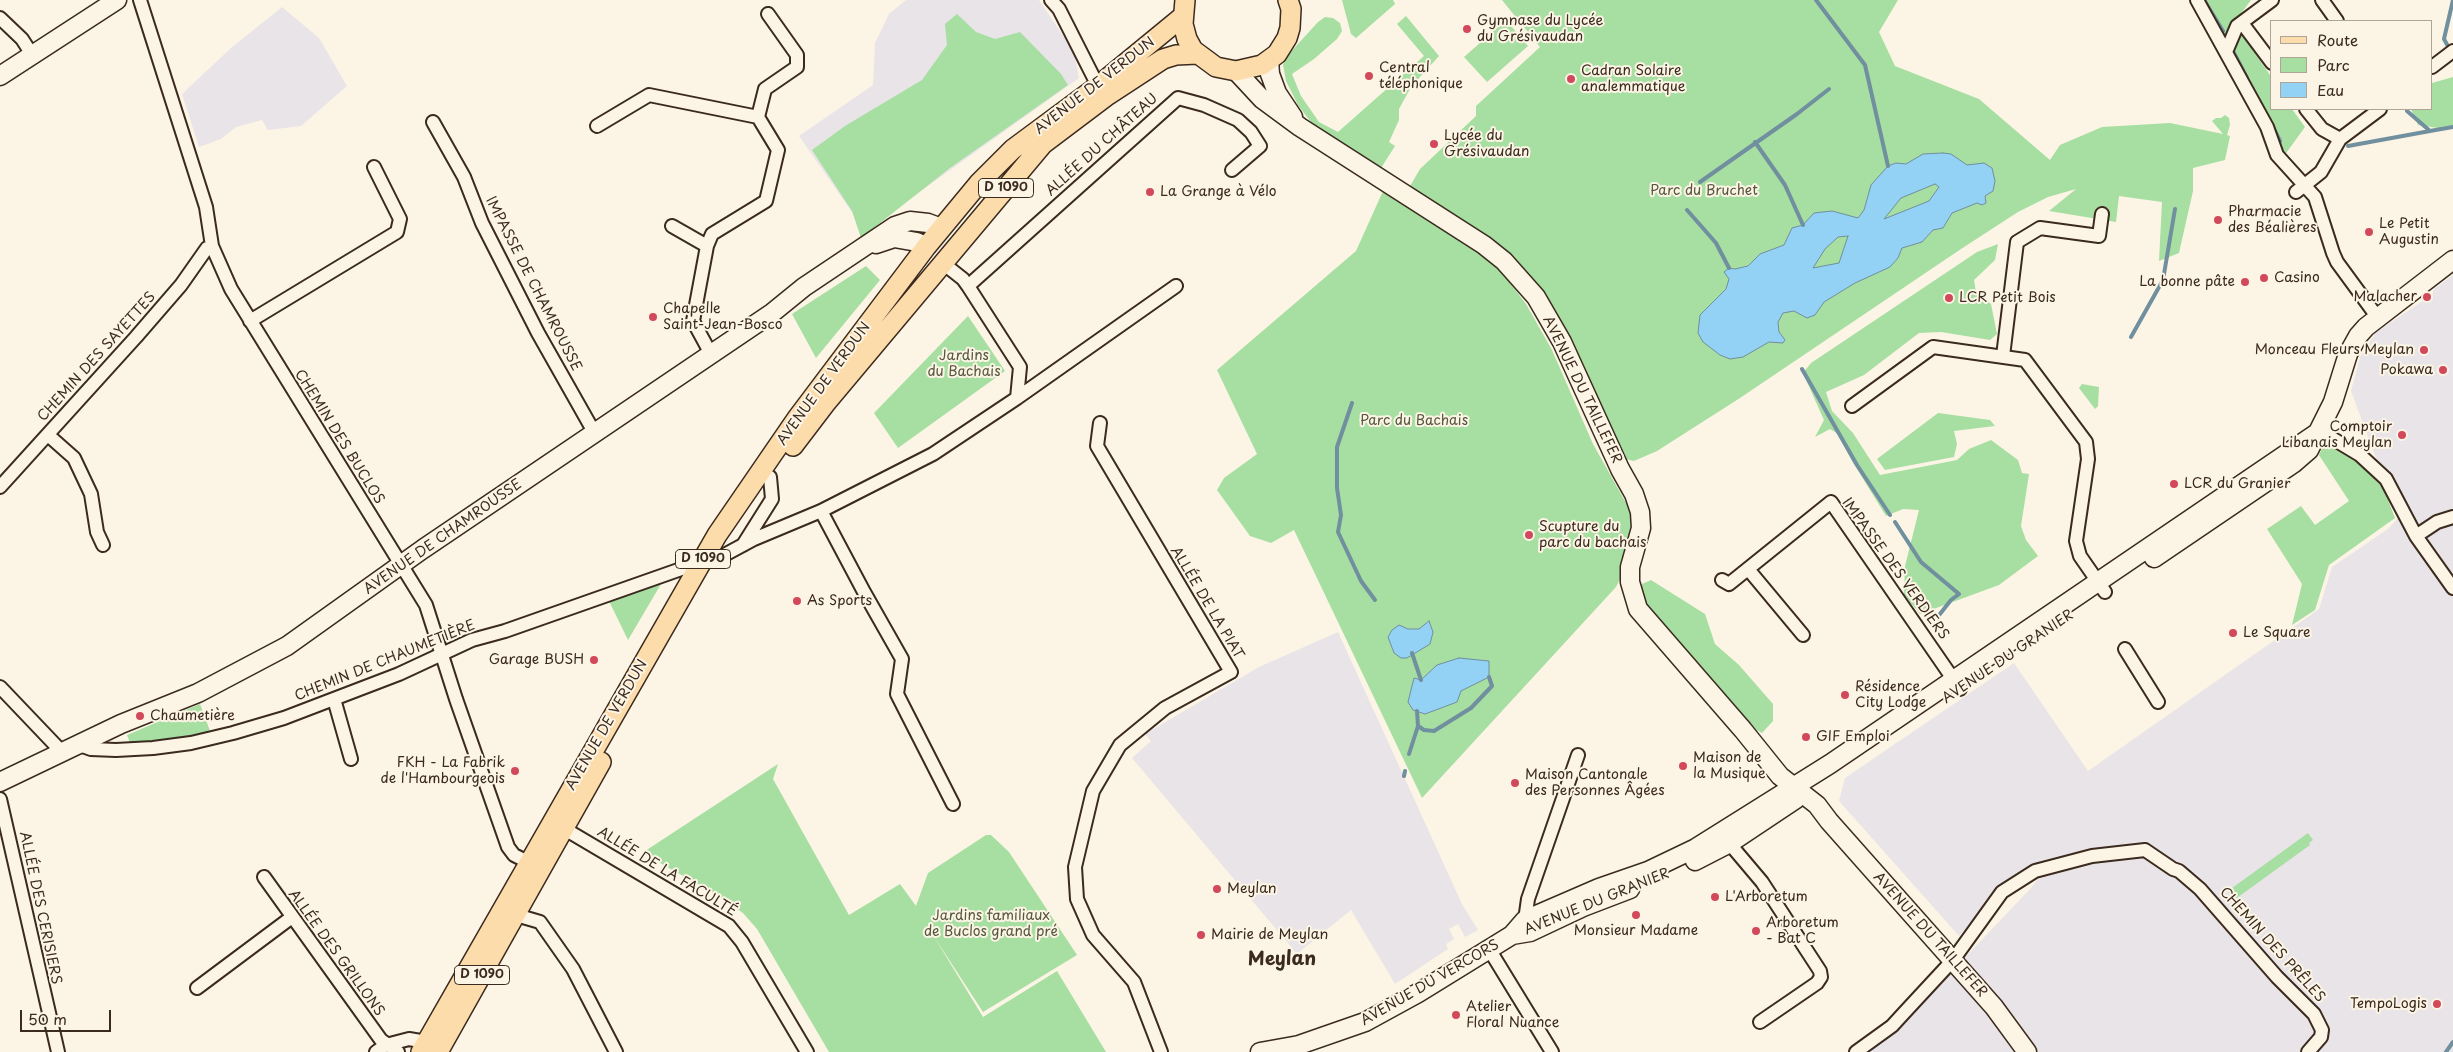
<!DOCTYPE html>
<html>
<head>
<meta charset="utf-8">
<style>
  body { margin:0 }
  #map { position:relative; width:2453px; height:1052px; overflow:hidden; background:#fcf5e5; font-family:"Playpen Sans",sans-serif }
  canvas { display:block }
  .legend { position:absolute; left:2270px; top:20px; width:162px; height:90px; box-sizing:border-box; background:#fcf5e5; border:1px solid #afa495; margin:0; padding:6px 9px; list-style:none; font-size:15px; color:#3b2a1e }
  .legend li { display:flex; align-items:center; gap:10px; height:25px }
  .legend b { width:25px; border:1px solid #afa495 }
  .scale { position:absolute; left:20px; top:1010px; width:91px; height:22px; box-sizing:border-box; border:2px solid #3b2a1e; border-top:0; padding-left:6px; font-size:15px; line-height:18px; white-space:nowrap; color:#3b2a1e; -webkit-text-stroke:4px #fcf5e5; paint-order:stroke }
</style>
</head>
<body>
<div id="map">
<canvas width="2453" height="1052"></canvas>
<ul class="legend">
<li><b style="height:6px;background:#fddcac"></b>Route</li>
<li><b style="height:14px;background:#a7dea2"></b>Parc</li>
<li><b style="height:14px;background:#94d2f5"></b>Eau</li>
</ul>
<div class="scale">50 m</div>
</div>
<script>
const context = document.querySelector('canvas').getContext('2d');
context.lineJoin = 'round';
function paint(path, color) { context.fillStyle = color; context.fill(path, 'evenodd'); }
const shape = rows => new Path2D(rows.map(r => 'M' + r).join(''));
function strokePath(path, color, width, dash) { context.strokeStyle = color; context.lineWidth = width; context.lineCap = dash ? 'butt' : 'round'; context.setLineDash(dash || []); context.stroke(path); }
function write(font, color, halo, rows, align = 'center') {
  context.font = font + ' "Playpen Sans",sans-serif'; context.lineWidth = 4; context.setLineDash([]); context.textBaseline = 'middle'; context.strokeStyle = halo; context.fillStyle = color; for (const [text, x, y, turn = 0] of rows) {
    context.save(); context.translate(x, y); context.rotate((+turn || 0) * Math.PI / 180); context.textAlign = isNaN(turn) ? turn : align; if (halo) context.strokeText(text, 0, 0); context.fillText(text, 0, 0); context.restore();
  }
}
paint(shape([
  [906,0,1039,0,1074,52,1079,78,865,231,799,136,873,85,875,43,889,14],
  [282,7,319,38,347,86,301,126,268,130,262,120,236,127,221,139,199,147,182,94,231,48],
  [2453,275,2453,1052,1870,1052,1953,970,2031,888,2054,858,2025,868,1998,890,1959,936,1839,801,1845,778,2014,663,2088,771,2319,609,2332,567,2388,529,2398,518,2351,391,2360,357,2376,332,2432,295,2434,289],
  [1338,632,1462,904,1478,930,1465,937,1458,924,1449,929,1454,939,1446,944,1448,949,1395,984,1351,910,1297,954,1132,758,1151,741,1145,734,1259,667]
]), '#e9e4e7');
paint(shape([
  [1342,0,1393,0,1395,4,1356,38,1351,34],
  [1502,0,1898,0,1879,32,1895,66,1979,99,2050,160,2060,145,2102,127,2170,123,2223,134,2212,121,2216,118,2221,118,2225,115,2229,118,2230,125,2227,135,2230,136,2225,160,2193,168,2193,191,2179,253,2159,261,2162,202,2119,196,2116,222,2049,211,2076,189,2048,197,2018,212,1961,249,1740,398,1657,451,1634,461,1625,459,1560,321,1409,188,1420,169,1476,116,1476,106,1540,47],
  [2200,0,2251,0,2234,23,2272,78,2272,109,2292,109,2305,127,2284,156],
  [957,14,976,32,995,39,1020,32,1061,74,1068,85,950,168,861,238,852,211,812,150,845,126,922,80,947,45,945,24],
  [1406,16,1439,56,1411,87,1399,109,1399,120,1389,142,1395,146,1381,168,1319,131,1310,121,1298,105,1286,81,1283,65,1287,56,1318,22,1325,17,1333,18,1340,23,1342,31,1337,39,1314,59,1292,74,1301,96,1319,122,1338,132,1424,56,1397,24],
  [1506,20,1528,46,1487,82,1464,57],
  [2453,77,2453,128,2445,129,2418,125,2411,109,2432,109,2432,83],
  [1383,191,1456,236,1498,267,1526,304,1552,350,1593,444,1635,519,1620,579,1616,587,1422,798,1294,530,1271,543,1250,536,1217,490,1224,478,1257,454,1217,370,1356,251],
  [1998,244,1995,260,1974,280,1976,292,1991,304,1997,334,1990,340,1941,332,1919,333,1864,375,1826,392,1832,411,1853,433,1880,475,1957,460,1969,449,1991,440,2018,460,2022,473,2029,474,2021,526,2026,540,2038,556,1999,585,1920,614,1904,595,1905,566,1919,510,1903,509,1886,516,1852,461,1838,434,1830,429,1815,437,1824,420,1803,373,1811,363,1977,252],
  [866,266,880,280,816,358,792,314],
  [968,316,1005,371,898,448,874,413],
  [2082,384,2099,387,2098,406,2095,409,2079,388],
  [1938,413,1990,420,1995,426,1954,431,1957,444,1954,457,1885,470,1877,459],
  [2324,445,2358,459,2381,482,2395,518,2329,565,2315,610,2292,625,2302,584,2267,529,2301,506,2315,525,2349,501,2319,455],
  [664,579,628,640,608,599],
  [1651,580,1705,614,1715,644,1739,665,1773,704,1773,721,1762,733,1748,725,1640,599,1642,584],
  [200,704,210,731,160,742,130,743,127,735],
  [778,764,773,779,849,915,900,884,916,906,928,873,986,835,991,835,1009,852,1077,955,983,1012,933,935,983,1017,1057,971,1106,1052,829,1052,757,929,743,913,712,892,642,853],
  [2308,833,2313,840,2309,843,2310,845,2234,900,2228,891]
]), '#a7dea2');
const water = shape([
  [1943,153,1951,154,1967,165,1984,163,1992,168,1995,181,1993,191,1985,196,1986,203,1982,205,1977,203,1952,213,1943,228,1933,230,1922,242,1902,248,1898,258,1890,267,1855,283,1824,302,1815,315,1807,318,1794,311,1783,313,1778,322,1779,332,1785,340,1783,343,1769,342,1743,357,1730,359,1720,355,1703,342,1698,333,1700,315,1726,289,1729,279,1724,272,1729,268,1735,269,1748,266,1760,254,1784,245,1792,228,1803,225,1814,213,1832,211,1858,218,1864,210,1871,185,1888,166,1896,163,1906,164,1923,154,1943,153],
  [1935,184,1939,187,1929,201,1884,219,1901,198,1935,184],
  [1848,236,1839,263,1813,268,1825,249,1838,237,1848,236],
  [1429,621,1433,632,1430,644,1407,658,1401,658,1394,653,1388,637,1392,630,1399,625,1408,629,1419,629,1429,621],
  [1459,658,1489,661,1489,677,1461,691,1457,702,1425,714,1413,710,1408,702,1414,678,1421,680,1437,665,1459,658]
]);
paint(water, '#94d2f5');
strokePath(water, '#708f9f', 1);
strokePath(shape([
  [1816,0,1865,65,1888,166],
  [2204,0,2223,31],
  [2450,50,2444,39,2453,0],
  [2233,51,2247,78],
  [2407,111,2430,131,2453,127],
  [2275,131,2280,141],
  [1755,142,1785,185,1803,225],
  [2348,146,2430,131],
  [1700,182,1797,114,1829,89],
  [1687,210,1716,243,1729,268],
  [2131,337,2163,280,2175,209],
  [1802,369,1857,465,1890,515],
  [1352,403,1337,447,1337,488,1341,515,1338,532,1361,581,1375,600],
  [1895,522,1921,562,1959,594,1951,600,1936,619],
  [1412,653,1421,680],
  [1417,711,1418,726],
  [1409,754,1418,726,1424,730,1434,731,1471,708,1492,686,1489,677],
  [1404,776,1405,771],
  [2446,1052,2453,1042]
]), '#708f9f', 4);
const street = shape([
  [140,0,206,207,212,246,231,289,426,605,456,699,508,847,514,855,536,866],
  [1051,0,1059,9,1098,86],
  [2197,0,2267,127,2277,155,2315,197,2333,253,2337,262,2378,318],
  [2322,0,2337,21],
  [0,18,22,39,33,56],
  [2242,23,2272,63],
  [2226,52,2237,26,2272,0],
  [2432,67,2453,51],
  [2306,109,2322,129,2340,139],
  [758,117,765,89,797,67,797,55,768,14],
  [433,122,464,177,482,223,538,333,594,432],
  [597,126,649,95,758,117,778,150,766,201,712,234,707,246,693,321,711,354],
  [2296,192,2321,172,2340,139,2380,109],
  [672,226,707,246],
  [944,264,963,279,968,286,1020,367,1017,398],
  [968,286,1178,98,1204,105,1238,120,1251,132,1260,146,1232,170],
  [250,321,397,232,400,219,374,167],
  [2003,356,2017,242,2040,228,2099,236,2102,214],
  [1852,406,1933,347,2025,360,2086,442,2088,459,2076,541,2080,556,2105,592],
  [1100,423,1097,446,1231,672,1165,708,1120,745,1093,791,1075,867,1077,899,1093,935,1134,982,1161,1052],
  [2320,431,2360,455,2386,479,2416,536,2453,588],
  [48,435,74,458,91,494,97,532,103,545],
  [0,487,136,337,181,285,207,248,212,246],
  [821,511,864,592,902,659,897,694,953,804],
  [2416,536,2437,522,2453,517],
  [743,545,772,499,770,477],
  [715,560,754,539,821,511,933,454,1017,398,1176,286],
  [1748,569,1803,635],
  [1722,580,1729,584,1831,502,1960,689],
  [2125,649,2158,702],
  [0,687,62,752],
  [334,699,351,759],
  [77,744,91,749,116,750,153,748,191,743,233,733,284,718,399,674,472,640,505,631,684,568,698,568],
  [0,799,58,1052],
  [558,825,729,926,742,942,807,1052],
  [1724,837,1762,882,1820,971,1821,977,1817,983,1760,1022],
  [264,877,381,1040,398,1052],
  [516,915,540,922,573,969,616,1052],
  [1527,926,1525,920,1528,899,1578,755],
  [1489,949,1552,1052],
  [197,988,292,917],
  [376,1052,386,1045,409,1039,432,1043],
  [1856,1052,1892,1026,1903,1014,1953,960,2002,892,2035,871,2092,856,2145,850,2173,869,2179,871,2200,889,2277,977,2314,1014,2322,1030,2321,1037,2308,1052]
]);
const secondary = shape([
  [1269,60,1270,74,1277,93,1293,117],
  [1236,71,1262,99,1300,127,1484,245,1504,261,1536,297,1562,342,1620,469,1634,494,1640,512,1641,528,1630,567,1630,582,1638,609,1743,730,1780,776,1817,805,1829,821,1994,1007,2027,1052],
  [0,76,117,0],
  [876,244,894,238,917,242,926,247],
  [2154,558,2294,463,2309,450,2333,402,2348,354,2358,336,2366,327,2453,260],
  [0,782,121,724,198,693,287,646,423,549,772,313,804,287,895,226,910,221,928,223,941,228],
  [1695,861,1730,843,1796,799],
  [1512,935,1530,932,1583,907,1630,889],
  [1260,1052,1299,1045,1365,1022,1418,993,1512,935,1525,920,1599,888,1648,871,1696,848,1830,764,2320,431]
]);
const primary = shape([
  [1185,0,1183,24,1187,39,1193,50,1216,67,1236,71,1262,65,1277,54,1287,38,1290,28,1291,9,1288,0],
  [793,446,825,404,1043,144,1108,95,1163,59,1176,55,1197,54],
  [421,1052,717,535,798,417,926,247,979,183,1013,149,1098,86,1182,17],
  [438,1052,601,762]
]);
strokePath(street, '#3b2a1e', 16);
strokePath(secondary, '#3b2a1e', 21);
strokePath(primary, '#3b2a1e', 22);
strokePath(street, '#fcf5e5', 12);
strokePath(secondary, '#fcf5e5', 18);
strokePath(primary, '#fddcac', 19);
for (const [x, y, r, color] of [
  [1467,29,5,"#d1495b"],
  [1369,76,5,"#d1495b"],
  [1571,79,5,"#d1495b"],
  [1434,144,5,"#d1495b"],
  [1150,192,5,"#d1495b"],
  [2218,220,5,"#d1495b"],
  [2369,232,5,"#d1495b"],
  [2264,278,5,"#d1495b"],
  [2245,282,5,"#d1495b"],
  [2427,297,5,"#d1495b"],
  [1949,298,5,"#d1495b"],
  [653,317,5,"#d1495b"],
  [2424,350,5,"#d1495b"],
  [2443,370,5,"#d1495b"],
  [2402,435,5,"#d1495b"],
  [2174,484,5,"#d1495b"],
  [1529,535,5,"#d1495b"],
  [797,601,5,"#d1495b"],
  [2233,633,5,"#d1495b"],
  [594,660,5,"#d1495b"],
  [1845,695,5,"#d1495b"],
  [140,716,5,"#d1495b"],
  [1806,737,5,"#d1495b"],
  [1683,766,5,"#d1495b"],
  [515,771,5,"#d1495b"],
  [1515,783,5,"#d1495b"],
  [1217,889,5,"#d1495b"],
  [1715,897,5,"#d1495b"],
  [1636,915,5,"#d1495b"],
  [1756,931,5,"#d1495b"],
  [1201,935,5,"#d1495b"],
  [2437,1004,5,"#d1495b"],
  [1456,1015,5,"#d1495b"]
]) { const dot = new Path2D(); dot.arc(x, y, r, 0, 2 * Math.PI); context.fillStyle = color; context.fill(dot); strokePath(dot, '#fcf5e5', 2); }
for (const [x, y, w] of [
  [1006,188,55],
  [703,559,55],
  [482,975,55]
]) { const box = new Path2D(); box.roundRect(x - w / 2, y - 9.5, w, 19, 4); context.fillStyle = '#fcf5e5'; context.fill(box); strokePath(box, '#3b2a1e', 1); }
write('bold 12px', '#3b2a1e', null, [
  ["D 1090",1006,188],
  ["D 1090",703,559],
  ["D 1090",482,975]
]);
write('14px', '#3b2a1e', '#fcf5e5', [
  ["Gymnase du Lycée",1477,21],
  ["du Grésivaudan",1477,37],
  ["Central",1379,68],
  ["téléphonique",1379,84],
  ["Cadran Solaire",1581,71],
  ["analemmatique",1581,87],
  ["Lycée du",1444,136],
  ["Grésivaudan",1444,152],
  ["La Grange à Vélo",1160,192],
  ["Pharmacie",2228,212],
  ["des Béalières",2228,228],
  ["Le Petit",2379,224],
  ["Augustin",2379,240],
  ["Casino",2274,278],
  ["La bonne pâte",2235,282,"right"],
  ["Malacher",2417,297,"right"],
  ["LCR Petit Bois",1959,298],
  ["Chapelle",663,309],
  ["Saint-Jean-Bosco",663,325],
  ["Monceau Fleurs Meylan",2414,350,"right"],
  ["Pokawa",2433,370,"right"],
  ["Comptoir",2392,427,"right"],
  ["Libanais Meylan",2392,443,"right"],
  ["LCR du Granier",2184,484],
  ["Scupture du",1539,527],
  ["parc du bachais",1539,543],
  ["As Sports",807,601],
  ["Le Square",2243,633],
  ["Garage BUSH",584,660,"right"],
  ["Résidence",1855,687],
  ["City Lodge",1855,703],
  ["Chaumetière",150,716],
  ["GIF Emploi",1816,737],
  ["Maison de",1693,758],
  ["la Musique",1693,774],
  ["FKH - La Fabrik",505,763,"right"],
  ["de l'Hambourgeois",505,779,"right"],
  ["Maison Cantonale",1525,775],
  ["des Personnes Âgées",1525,791],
  ["Meylan",1227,889],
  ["L'Arboretum",1725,897],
  ["Arboretum",1766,923],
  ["- Bat C",1766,939],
  ["Monsieur Madame",1636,931,"center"],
  ["Mairie de Meylan",1211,935],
  ["TempoLogis",2427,1004,"right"],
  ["Atelier",1466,1007],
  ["Floral Nuance",1466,1023]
], 'left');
write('14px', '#3b2a1e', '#fcf5e5', [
  ["AVENUE DE VERDUN",1095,86,-38],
  ["ALLÉE DU CHÂTEAU",1102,145,-42],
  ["IMPASSE DE CHAMROUSSE",533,284,63],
  ["CHEMIN DES SAYETTES",97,357,-48],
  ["AVENUE DE VERDUN",824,384,-54],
  ["AVENUE DU TAILLEFER",1582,390,64],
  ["CHEMIN DES BUCLOS",339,437,58],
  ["AVENUE DE CHAMROUSSE",443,537,-35],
  ["IMPASSE DES VERDIERS",1895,569,54],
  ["ALLÉE DE LA PIAT",1207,603,59],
  ["AVENUE DU GRANIER",2008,657,-34],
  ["CHEMIN DE CHAUMETIÈRE",385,661,-22],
  ["AVENUE DE VERDUN",607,725,-60],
  ["ALLÉE DE LA FACULTÉ",667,872,31],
  ["AVENUE DU GRANIER",1597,902,-22],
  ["ALLÉE DES CERISIERS",40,908,78],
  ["AVENUE DU TAILLEFER",1930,935,48],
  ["CHEMIN DES PRÊLES",2272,945,48],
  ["ALLÉE DES GRILLONS",336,953,54],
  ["AVENUE DU VERCORS",1430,983,-30]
]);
write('14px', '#56573f', '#fcf5e5', [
  ["Parc du Bruchet",1704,191],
  ["Jardins",964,356],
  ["du Bachais",964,372],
  ["Parc du Bachais",1414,421],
  ["Jardins familiaux",991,916],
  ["de Buclos grand pré",991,932]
]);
write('bold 19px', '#3b2a1e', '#fcf5e5', [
  ["Meylan",1282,960]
]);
</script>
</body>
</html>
